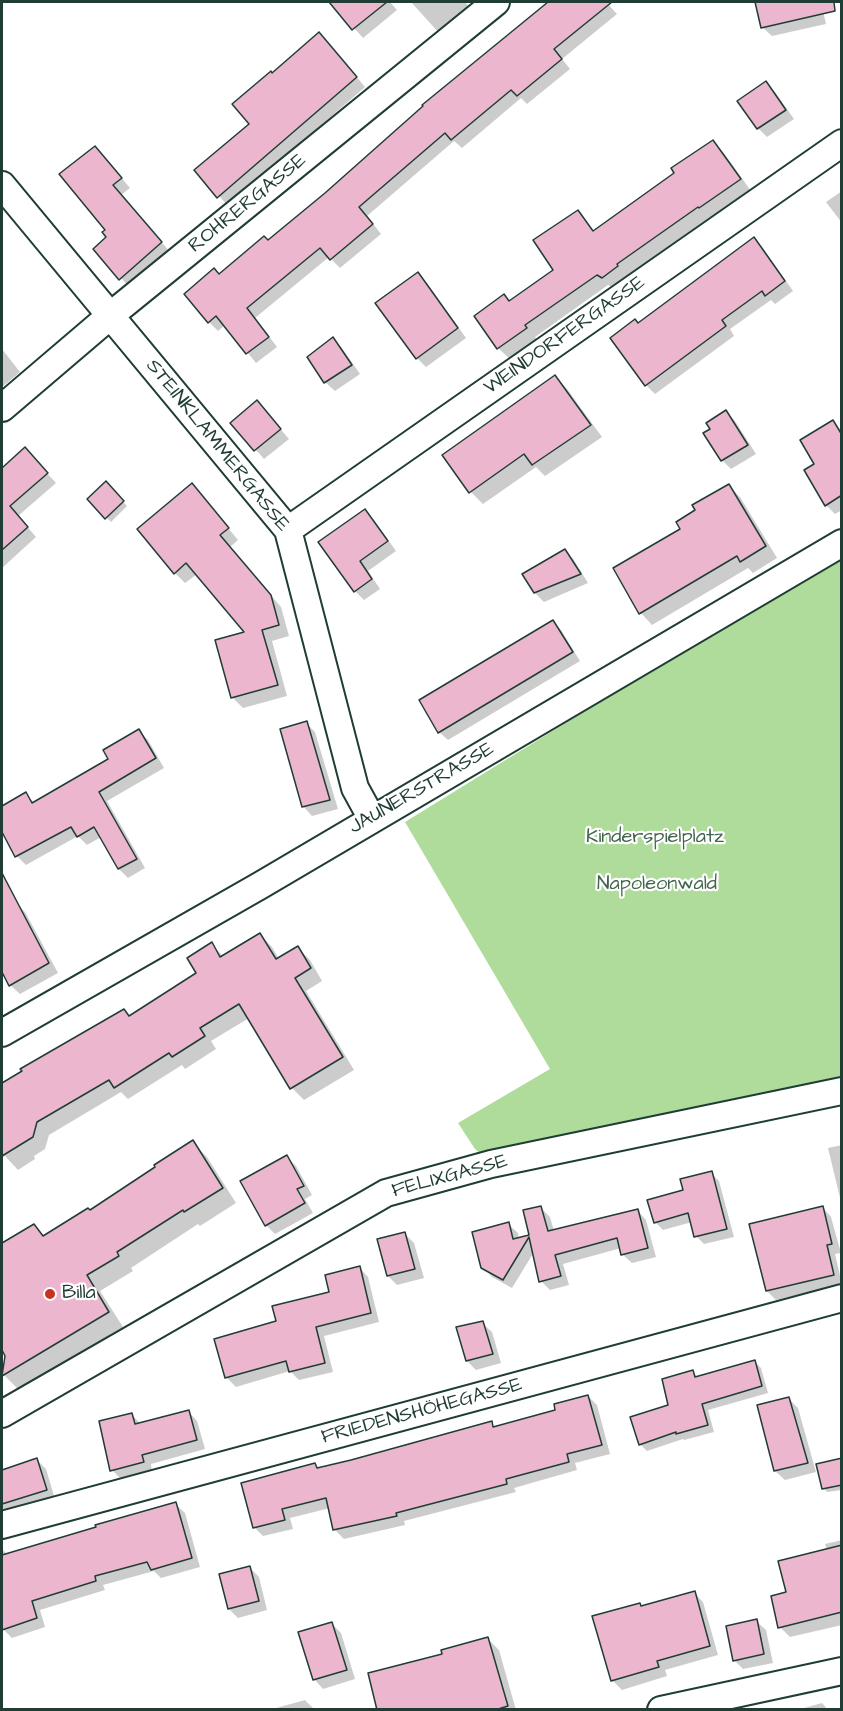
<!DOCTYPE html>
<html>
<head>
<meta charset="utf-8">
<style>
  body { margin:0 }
  #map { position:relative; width:843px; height:1711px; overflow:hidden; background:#fff; font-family:"Architects Daughter",sans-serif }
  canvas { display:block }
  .frame { position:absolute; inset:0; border:3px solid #1f3d34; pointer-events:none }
</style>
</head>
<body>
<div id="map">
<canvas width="843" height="1711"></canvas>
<div class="frame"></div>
</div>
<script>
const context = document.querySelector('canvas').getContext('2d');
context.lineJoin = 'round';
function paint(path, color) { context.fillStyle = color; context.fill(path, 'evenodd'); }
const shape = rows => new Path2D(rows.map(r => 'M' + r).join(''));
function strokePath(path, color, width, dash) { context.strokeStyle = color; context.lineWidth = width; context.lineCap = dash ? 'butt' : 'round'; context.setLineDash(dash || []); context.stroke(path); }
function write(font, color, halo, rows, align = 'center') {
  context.font = font + ' "Architects Daughter",sans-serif'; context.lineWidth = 4.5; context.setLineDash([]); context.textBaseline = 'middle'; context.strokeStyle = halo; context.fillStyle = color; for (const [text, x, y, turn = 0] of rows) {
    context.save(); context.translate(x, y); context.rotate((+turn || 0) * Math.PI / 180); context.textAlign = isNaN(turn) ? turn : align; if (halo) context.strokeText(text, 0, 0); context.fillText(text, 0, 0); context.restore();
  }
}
paint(shape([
  [841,557,841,1076,560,1140,482,1155,475,1149,458,1123,550,1069,405,822,770,597]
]), '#afdc9a');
paint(shape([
  [331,2,390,2,397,10,363,38],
  [411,2,465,2,470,8,440,34],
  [550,2,606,2,617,14,562,59,570,69,527,104,521,98,462,148,454,141,367,216,381,234,340,268,329,257,255,318,277,347,256,363,225,325,218,331,209,322,186,295,220,276,268,242,326,194,456,79],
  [757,2,821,2,826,24,772,36,762,27],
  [328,43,365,87,228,206,196,170,251,124,272,75],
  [766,83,775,92,794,119,767,137,758,128],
  [713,142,724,153,751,191,712,219,710,217,627,276,628,278,614,288,608,285,535,337,537,340,510,359,498,348,476,316,510,302,555,270,578,212,594,231,676,173],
  [104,157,130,188,121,195,170,252,130,288,95,249,108,237],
  [842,191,842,223,826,202],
  [754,239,763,248,793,291,775,304,771,300,730,329,734,336,655,394,646,385,612,338,638,324],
  [418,274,427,283,466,338,426,367,417,358],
  [333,339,342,348,360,374,335,391,325,382],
  [2,349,20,372,2,387],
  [555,376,567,389,602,437,545,476,536,467,483,504,471,492,444,455],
  [266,412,289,439,264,459,232,423],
  [726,412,735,421,756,454,731,469,722,460,712,429],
  [833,422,842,431,842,510,835,514,826,505,816,464],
  [25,449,56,483,18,516,36,537,2,568,2,470],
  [106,483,127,506,111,522,89,499],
  [729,486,740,497,777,558,753,573,748,568,652,625,641,613,615,569,682,530,697,511],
  [202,496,238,540,230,547,281,607,289,636,272,641,287,696,243,708,232,697,247,633,197,574,185,583,175,573],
  [365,511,374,520,396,551,368,571,380,589,364,600,355,591],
  [565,550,574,560,588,583,544,602,535,593],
  [553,622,561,630,580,661,448,740,439,732],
  [306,723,315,732,338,809,312,816,303,806],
  [138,731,148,740,164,768,107,801,145,868,128,878,119,869,101,837,87,845,78,836,26,865,17,856,2,829,2,807,25,794,35,803,111,760],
  [16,903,25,912,58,973,20,994,10,985,2,969,2,911],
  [260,935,272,947,279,959,298,948,310,960,322,981,306,991,354,1070,304,1100,292,1088,249,1018,211,1041,216,1049,185,1069,182,1065,128,1099,121,1092,49,1135,45,1149,34,1156,35,1159,18,1170,5,1156,2,1158,2,1085,124,1010,130,1017,198,973,211,944,224,957],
  [192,1142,207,1157,236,1203,200,1226,198,1224,131,1268,133,1271,100,1291,123,1327,18,1389,4,1375,7,1356,2,1347,2,1245,33,1226,44,1237,90,1211],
  [842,1145,842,1206,828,1148],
  [287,1157,296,1166,312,1195,305,1199,313,1213,275,1234,266,1225],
  [711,1173,719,1181,734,1237,704,1244,696,1236,692,1222,663,1230,655,1222,685,1191],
  [540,1207,550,1217,554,1231,637,1210,646,1220,656,1257,632,1263,622,1254,621,1248,563,1264,569,1285,550,1290,541,1281,534,1252,512,1288,492,1277,483,1267,508,1224,518,1233,519,1239,530,1236],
  [822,1207,831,1217,841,1253,835,1254,842,1284,776,1300,767,1291],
  [405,1234,414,1243,424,1278,397,1285,388,1276],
  [359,1267,368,1277,379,1322,324,1336,333,1372,299,1380,290,1371,236,1387,226,1377,278,1322,331,1293],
  [482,1323,492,1332,501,1363,476,1370,467,1361],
  [755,1362,761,1368,768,1393,708,1410,714,1432,684,1440,683,1439,647,1451,640,1444,670,1406,693,1372,698,1378],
  [588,1396,597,1405,610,1454,575,1463,577,1470,514,1488,516,1492,404,1521,405,1525,344,1539,335,1530,330,1508,290,1518,293,1529,263,1536,254,1527,315,1464,319,1469,491,1423,496,1428,557,1411],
  [789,1399,798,1408,816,1472,785,1480,775,1471],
  [188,1411,197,1421,205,1449,151,1464,152,1471,121,1479,112,1470,132,1415,141,1424],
  [37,1460,46,1469,55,1499,8,1514,2,1507,2,1471],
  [842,1461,842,1490,827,1492,823,1488],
  [175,1504,185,1513,200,1567,161,1578,154,1571,103,1585,105,1590,40,1610,45,1627,12,1638,3,1629,2,1626,2,1549,7,1554],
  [842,1540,842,1625,790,1637,780,1627,788,1593,827,1550,825,1544],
  [250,1568,259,1577,267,1610,238,1618,229,1609],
  [694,1593,703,1602,718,1655,665,1670,667,1676,622,1690,612,1680,640,1604,643,1607],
  [756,1621,766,1630,773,1663,743,1669,734,1660],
  [332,1624,341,1633,355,1679,323,1689,314,1679],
  [488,1639,499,1650,516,1710,379,1710,444,1655],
  [305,1700,315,1710,269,1710],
  [822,1703,828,1710,797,1710]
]), '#0003');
const building = shape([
  [329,2,387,2,352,30,329,2],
  [548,2,612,2,554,49,562,59,517,96,511,90,451,140,445,133,359,207,373,224,330,260,320,248,247,308,269,337,246,354,216,316,208,323,184,294,214,268,219,274,264,236,268,240,325,193,423,106,422,105,548,2],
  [755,2,834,2,835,11,761,28,755,2],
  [319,32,357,77,217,198,194,170,249,124,232,104,271,71,272,73,319,32],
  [766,81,786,110,757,129,737,101,766,81],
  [713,140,741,179,699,208,698,207,617,264,618,266,602,278,597,275,525,325,527,328,497,349,474,316,504,294,509,301,553,270,533,240,578,210,593,231,674,173,671,168,713,140],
  [95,146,122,178,113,185,162,242,119,280,93,249,106,237,102,232,105,230,59,174,95,146],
  [754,237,785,281,765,296,762,291,722,320,726,326,645,386,610,338,635,319,638,323,754,237],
  [418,272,458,328,416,359,375,303,418,272],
  [333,337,352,365,324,383,307,357,333,337],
  [555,375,591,425,532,465,524,454,469,493,442,455,555,375],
  [257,400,281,429,254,451,230,423,257,400],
  [726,410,748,445,721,461,703,433,710,429,706,423,726,410],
  [833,420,842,435,842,495,825,506,804,470,814,464,800,440,833,420],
  [25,447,48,473,10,506,28,527,2,550,2,468,25,447],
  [106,481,124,501,105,519,87,499,106,481],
  [192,483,229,528,220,535,271,595,279,625,262,630,278,685,231,698,215,640,244,632,186,563,174,574,137,529,192,483],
  [729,484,766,546,740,562,737,556,639,614,613,568,680,529,676,522,695,510,692,505,729,484],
  [365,509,388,541,360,561,372,579,354,592,318,542,365,509],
  [565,549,581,574,534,593,522,574,565,549],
  [553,620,573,652,438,733,419,700,553,620],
  [307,721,330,800,302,807,280,729,307,721],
  [139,729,156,758,99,792,137,859,118,869,94,827,77,837,71,827,15,857,2,832,2,806,26,792,32,803,108,759,103,750,139,729],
  [2,873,49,963,9,986,2,972,2,873],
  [260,933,276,959,298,946,311,968,295,978,343,1057,290,1089,239,1004,200,1028,205,1036,172,1057,169,1053,114,1088,109,1080,37,1122,33,1137,2,1156,2,1083,22,1071,20,1069,124,1009,129,1016,196,973,187,958,212,942,220,957,260,933],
  [193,1140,223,1188,184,1212,183,1210,117,1252,119,1256,87,1275,109,1312,2,1376,5,1356,2,1350,2,1243,34,1224,43,1236,88,1208,90,1210,155,1167,154,1165,193,1140],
  [287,1155,304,1186,297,1189,305,1203,265,1226,240,1181,287,1155],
  [712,1171,727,1229,694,1237,688,1213,654,1223,647,1200,683,1190,680,1179,712,1171],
  [541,1206,548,1231,638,1209,648,1248,621,1255,617,1238,555,1255,561,1276,539,1282,529,1237,503,1280,481,1268,472,1232,509,1222,513,1239,529,1235,523,1210,541,1206],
  [823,1206,832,1244,827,1245,834,1275,766,1291,749,1224,823,1206],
  [405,1232,415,1269,387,1276,377,1239,405,1232],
  [360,1266,371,1313,316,1327,325,1363,289,1372,286,1361,225,1378,214,1339,276,1321,272,1306,329,1292,325,1275,360,1266],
  [483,1321,493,1354,466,1361,456,1327,483,1321],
  [755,1360,762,1386,702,1404,708,1425,676,1434,676,1432,639,1445,630,1417,668,1405,662,1379,693,1370,695,1377,755,1360],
  [588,1395,602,1445,567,1454,569,1462,506,1479,507,1484,396,1513,397,1516,333,1530,326,1498,282,1509,285,1520,253,1528,241,1483,315,1463,317,1468,351,1460,492,1421,493,1427,555,1410,554,1404,588,1395],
  [789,1397,808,1463,774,1471,757,1405,789,1397],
  [189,1410,197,1440,142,1455,144,1462,110,1471,99,1421,132,1413,135,1424,189,1410],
  [37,1458,47,1490,2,1504,2,1470,37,1458],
  [842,1458,842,1485,822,1489,816,1464,842,1458],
  [176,1502,192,1558,151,1570,147,1562,95,1576,96,1581,32,1601,37,1618,2,1630,2,1555,96,1527,95,1525,176,1502],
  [842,1545,842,1612,778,1628,771,1596,786,1592,778,1561,842,1545],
  [250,1566,259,1601,228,1609,219,1574,250,1566],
  [695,1591,710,1646,657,1661,659,1667,611,1681,592,1616,640,1603,641,1606,695,1591],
  [757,1619,764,1654,733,1661,726,1626,757,1619],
  [332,1622,347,1670,313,1680,298,1632,332,1622],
  [488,1637,508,1706,495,1710,377,1710,368,1673,442,1654,441,1650,488,1637]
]);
paint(building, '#ecb6cf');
strokePath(building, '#1f3d34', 1.5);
const minor = shape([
  [2,185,288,530,355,788,372,819],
  [2,408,111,315,496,2],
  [288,530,842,143],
  [2,1033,261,885,842,543],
  [2,1414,386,1193,491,1164,842,1091],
  [2,1525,842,1298],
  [661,1710,842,1671]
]);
strokePath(minor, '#1f3d34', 30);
strokePath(minor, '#fff', 26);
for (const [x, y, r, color] of [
  [50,1294,6,"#c8321e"]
]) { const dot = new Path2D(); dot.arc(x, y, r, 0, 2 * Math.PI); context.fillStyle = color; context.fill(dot); strokePath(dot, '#fff', 2); }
write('20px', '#1f3d34', '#fff', [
  ["ROHRERGASSE",248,204,-39],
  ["WEINDORFERGASSE",565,336,-35],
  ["STEINKLAMMERGASSE",217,446,51],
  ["JAUNERSTRASSE",422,789,-30],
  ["FELIXGASSE",450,1177,-15],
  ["FRIEDENSHÖHEGASSE",422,1412,-15]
]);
write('20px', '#43654e', '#fff', [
  ["Kinderspielplatz",655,838],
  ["Napoleonwald",657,885]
]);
write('20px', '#1f3d34', '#fff', [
  ["Billa",62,1294]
], 'left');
</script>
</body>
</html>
